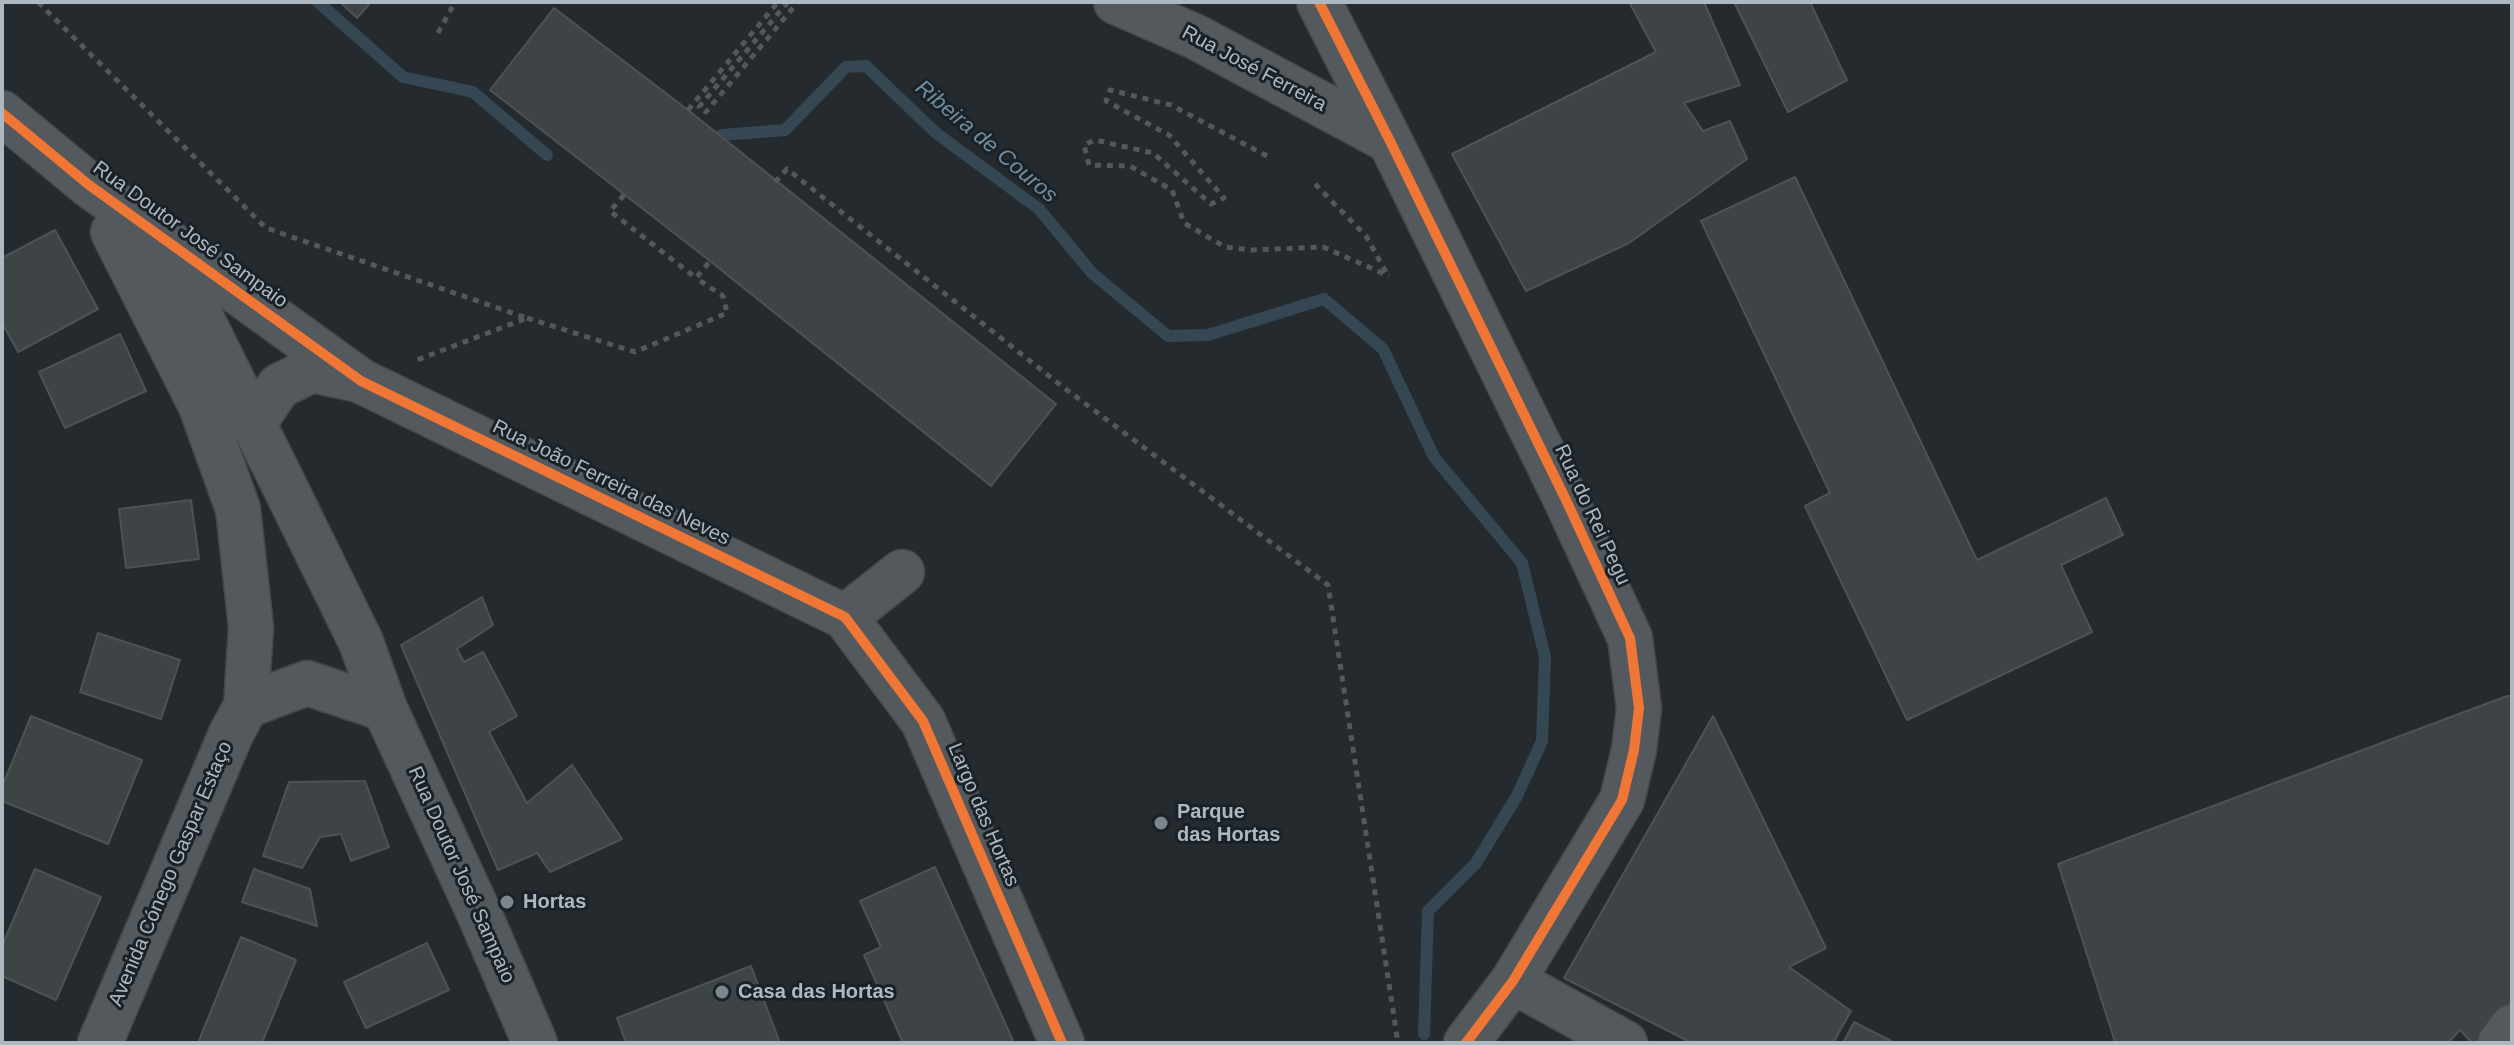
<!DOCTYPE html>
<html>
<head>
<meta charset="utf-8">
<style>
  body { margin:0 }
  #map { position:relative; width:2514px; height:1045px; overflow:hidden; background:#252a2e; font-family:Arial,sans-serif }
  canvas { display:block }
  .frame { position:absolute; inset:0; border:4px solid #aeb8c0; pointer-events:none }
</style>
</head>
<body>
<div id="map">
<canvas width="2514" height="1045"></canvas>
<div class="frame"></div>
</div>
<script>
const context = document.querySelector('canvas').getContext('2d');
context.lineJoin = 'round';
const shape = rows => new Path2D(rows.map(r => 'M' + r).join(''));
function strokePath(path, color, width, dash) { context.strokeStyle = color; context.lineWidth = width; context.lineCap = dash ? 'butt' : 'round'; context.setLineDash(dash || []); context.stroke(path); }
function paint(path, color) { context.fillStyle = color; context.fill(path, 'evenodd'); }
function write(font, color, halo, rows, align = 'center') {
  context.font = font + ' Arial,sans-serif'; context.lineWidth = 6; context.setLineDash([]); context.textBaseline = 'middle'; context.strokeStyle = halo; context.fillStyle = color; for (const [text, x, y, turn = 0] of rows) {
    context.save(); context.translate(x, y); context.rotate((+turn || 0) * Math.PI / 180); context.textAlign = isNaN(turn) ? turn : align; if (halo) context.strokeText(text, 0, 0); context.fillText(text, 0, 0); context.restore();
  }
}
strokePath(shape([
  [318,2,403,77,473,92,547,155],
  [722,135,785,130,846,67,866,66,936,133,1039,209,1092,273,1168,336,1208,335,1324,299,1383,349,1434,457,1522,563,1545,657,1542,741,1517,796,1476,863,1428,911,1424,1034]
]), '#344753', 12);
const building = shape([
  [340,2,371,2,357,18,340,2],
  [1629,2,1704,2,1740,85,1684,103,1703,131,1730,121,1747,159,1629,243,1526,291,1452,154,1656,52,1629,2],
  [1734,2,1810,2,1847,80,1788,112,1734,2],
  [554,8,688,110,1056,404,991,486,710,261,490,90,554,8],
  [1795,177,1977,560,2106,498,2123,535,2061,565,2092,632,1907,720,1805,506,1830,493,1701,221,1795,177],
  [55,230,98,309,18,352,2,323,2,258,55,230],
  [120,334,146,391,65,428,39,372,120,334],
  [191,500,199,559,126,568,119,509,191,500],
  [482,597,493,625,457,649,464,662,483,652,517,716,489,732,527,803,572,765,622,839,550,872,537,853,498,870,401,645,482,597],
  [98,633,180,660,161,719,80,692,98,633],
  [2507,696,2512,696,2512,1001,2479,1043,2472,1043,2460,1030,2448,1043,2115,1042,2058,864,2507,696],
  [31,716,142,760,108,844,2,801,2,787,31,716],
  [1713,716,1826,948,1789,967,1851,1011,1833,1043,1692,1043,1564,978,1713,716],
  [365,781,389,847,351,861,341,834,320,837,302,868,263,856,289,782,365,781],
  [935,867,1014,1043,903,1043,864,955,881,947,860,901,935,867],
  [35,869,101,897,56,1000,2,976,2,946,35,869],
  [254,869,310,889,317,926,242,902,254,869],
  [241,937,296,960,262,1043,198,1043,241,937],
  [427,943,449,990,366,1028,344,982,427,943],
  [751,966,780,1043,626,1043,617,1018,751,966],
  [1854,1022,1895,1043,1843,1043,1854,1022]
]);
paint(building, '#3e4346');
strokePath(building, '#4d5256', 2);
const minor = shape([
  [1116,2,1196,37,1390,141],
  [1319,2,1390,141,1566,500,1630,638,1639,708,1634,750,1622,800,1513,981,1466,1043],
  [2,113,89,185,361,381,845,617,923,721,1062,1043],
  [150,251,188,291,280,477,361,642,385,709,479,913,535,1043],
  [254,423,279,386,312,370,359,380],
  [845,617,902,572],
  [246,706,307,683,385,709],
  [1513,981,1625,1043],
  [100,1043,231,734,246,706,251,627,238,509,201,406,113,232],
  [2500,1043,2512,1027]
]);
strokePath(minor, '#424649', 47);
strokePath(shape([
  [38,2,266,228,527,318,417,360],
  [788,2,699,107,706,112,798,2],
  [438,33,455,2],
  [688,110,778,2],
  [1267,156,1171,105,1110,90,1106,101,1169,135,1224,198,1211,204,1153,153,1095,140,1084,145,1089,165,1130,166,1172,190,1184,223,1225,247,1252,250,1323,247,1389,276],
  [775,182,787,169,1063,387,1328,585,1398,1043],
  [1315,184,1366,236,1388,276],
  [624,195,610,211,696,278,710,261],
  [527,318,635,352,727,313,723,296,696,278]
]), '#53585b', 5, [6, 6]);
strokePath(minor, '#54595d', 44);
strokePath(shape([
  [1319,2,1390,141,1566,500,1630,638,1639,708,1634,750,1622,800,1513,981,1466,1043],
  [2,113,89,185,361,381,845,617,923,721,1062,1043]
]), '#f07635', 10);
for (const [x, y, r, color] of [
  [1161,823,8,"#7e868d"],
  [507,902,8,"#7e868d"],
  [722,992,8,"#7e868d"]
]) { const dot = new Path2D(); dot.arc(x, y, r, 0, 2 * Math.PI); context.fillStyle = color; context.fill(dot); strokePath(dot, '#1a2228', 3); }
write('20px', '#aeb8c0', '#1a2228', [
  ["Rua José Ferreira",1254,69,28],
  ["Rua Doutor José Sampaio",190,235,36],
  ["Rua João Ferreira das Neves",611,483,26],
  ["Rua do Rei Pegu",1592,515,65],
  ["Largo das Hortas",983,815,67],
  ["Avenida Cónego Gaspar Estaço",171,874,-67],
  ["Rua Doutor José Sampaio",461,875,66]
]);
write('bold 20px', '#aeb8c0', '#1a2228', [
  ["Parque",1177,812],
  ["das Hortas",1177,835],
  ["Hortas",523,902],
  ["Casa das Hortas",738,992]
], 'left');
write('italic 22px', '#728da0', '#1a2228', [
  ["Ribeira de Couros",986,142,40]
]);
</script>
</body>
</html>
